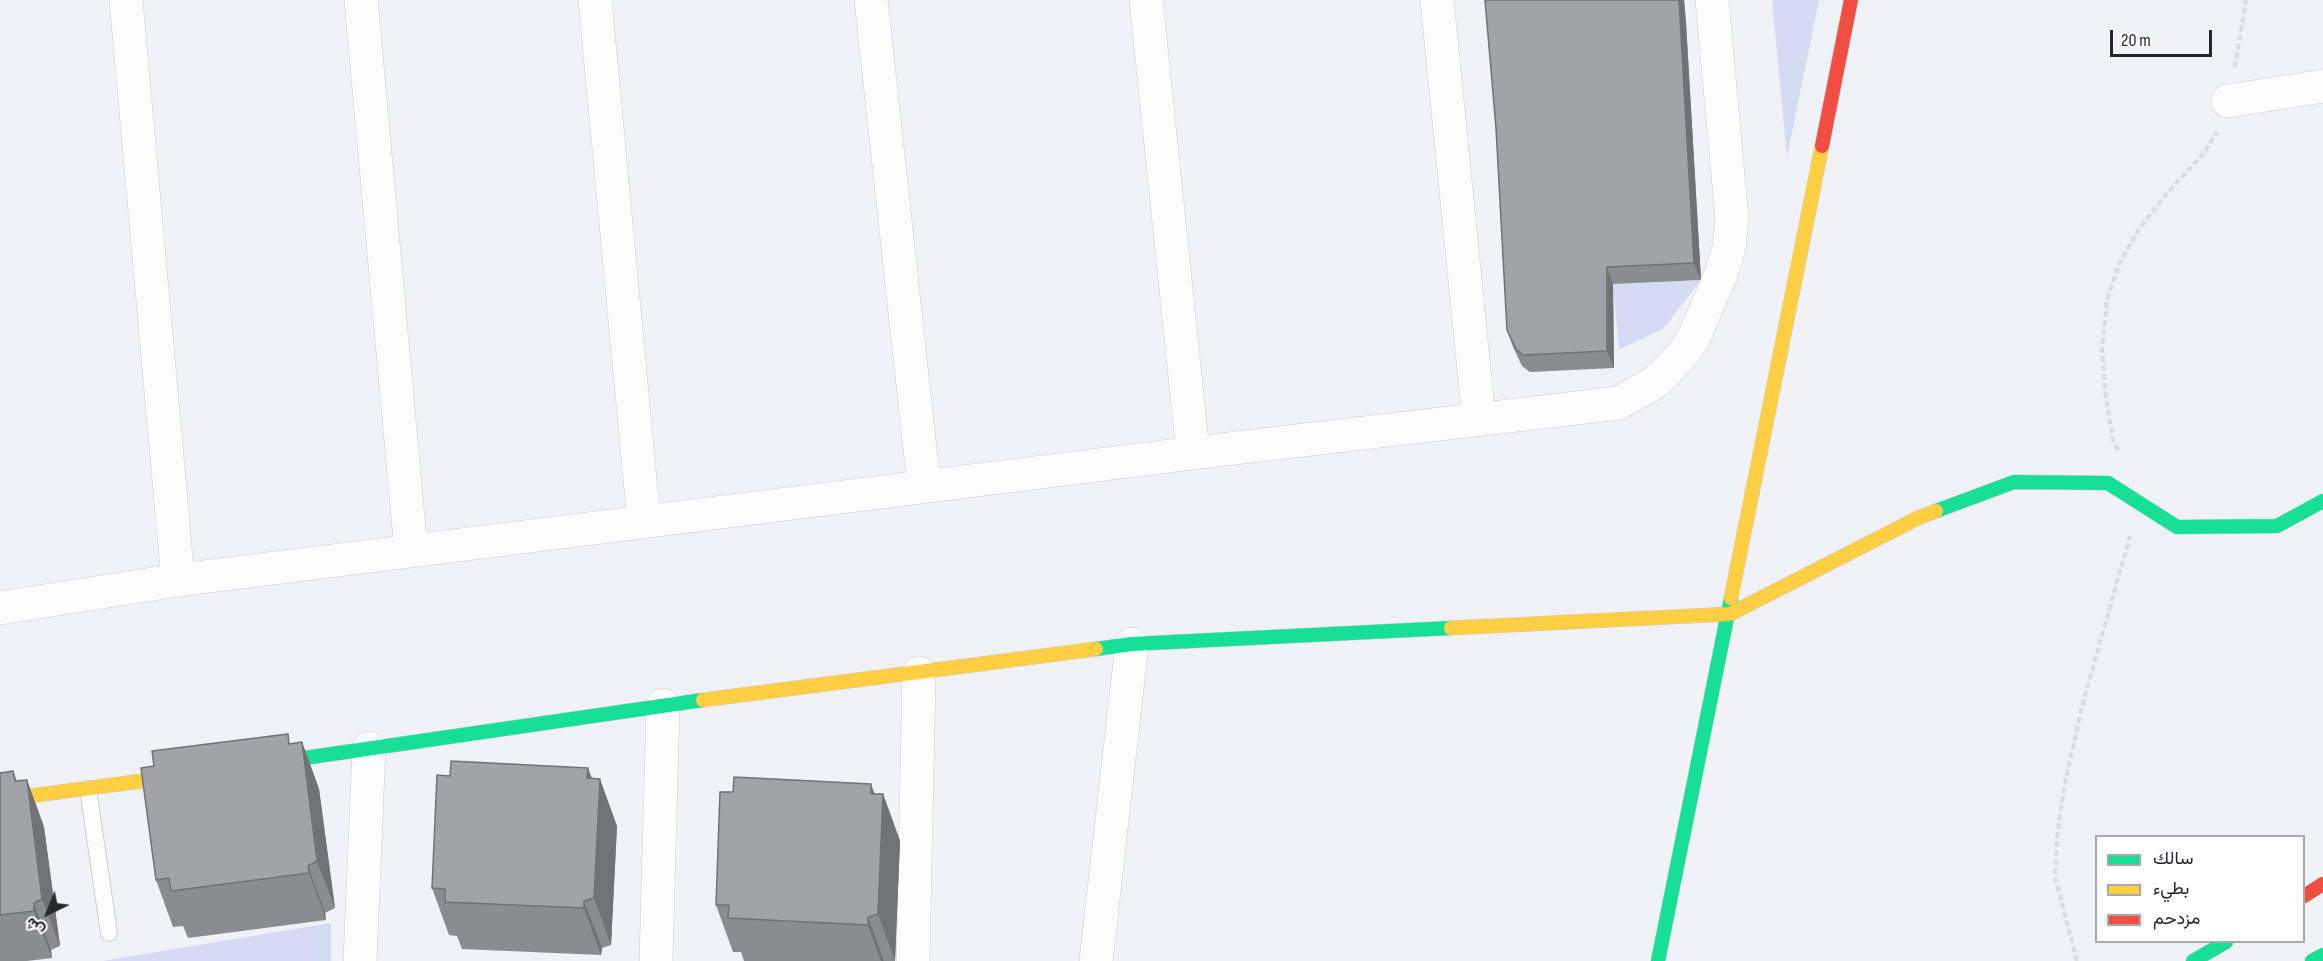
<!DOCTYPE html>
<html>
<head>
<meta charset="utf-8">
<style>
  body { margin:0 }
  #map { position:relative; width:2323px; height:961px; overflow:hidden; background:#f1f2f7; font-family:"Sofia Sans Condensed",Vazirmatn,sans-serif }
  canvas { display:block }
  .legend { position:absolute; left:2095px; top:835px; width:210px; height:108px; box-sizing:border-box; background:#fff; border:2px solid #a8a9aa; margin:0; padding:8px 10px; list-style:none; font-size:18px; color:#26272b }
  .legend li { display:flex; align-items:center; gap:12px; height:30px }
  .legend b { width:30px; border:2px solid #a8a9aa }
  .north { position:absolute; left:18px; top:883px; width:60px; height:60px; -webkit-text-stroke:4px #fff; paint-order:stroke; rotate:223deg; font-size:16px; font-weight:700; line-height:24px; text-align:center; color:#26272b }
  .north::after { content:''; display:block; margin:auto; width:21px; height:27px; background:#26272b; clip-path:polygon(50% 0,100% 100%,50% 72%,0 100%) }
  .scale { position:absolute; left:2110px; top:30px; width:102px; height:27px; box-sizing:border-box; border:3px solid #26272b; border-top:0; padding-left:8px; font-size:18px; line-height:21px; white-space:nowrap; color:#26272b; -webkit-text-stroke:4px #fff; paint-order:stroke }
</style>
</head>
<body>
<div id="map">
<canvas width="2323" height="961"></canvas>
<ul class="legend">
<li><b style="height:8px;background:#16e098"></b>سالك</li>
<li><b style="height:8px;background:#ffcf43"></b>بطيء</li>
<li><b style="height:8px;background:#f24e42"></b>مزدحم</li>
</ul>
<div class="north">ش</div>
<div class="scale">20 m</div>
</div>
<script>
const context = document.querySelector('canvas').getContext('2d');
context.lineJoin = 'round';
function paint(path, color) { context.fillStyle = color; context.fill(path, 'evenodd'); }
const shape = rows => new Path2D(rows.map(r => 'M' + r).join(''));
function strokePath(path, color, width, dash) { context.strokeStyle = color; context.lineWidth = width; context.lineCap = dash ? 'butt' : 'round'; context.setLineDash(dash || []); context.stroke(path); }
paint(shape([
  [1772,0,1819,0,1787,157],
  [1701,280,1664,328,1619,350,1613,284],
  [331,923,331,961,103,961]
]), '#d6dbf4');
const lane = shape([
  [88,789,109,933]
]);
const street = shape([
  [126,0,178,580],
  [361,0,411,551],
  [595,0,644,522],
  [871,0,924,486],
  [1146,0,1193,453],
  [1437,0,1479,419],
  [2228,101,2323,86],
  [0,608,178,580,411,551,1193,453,1619,403,1657,381,1684,353,1694,337,1721,274,1729,248,1732,219,1712,0],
  [360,961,369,748],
  [656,961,663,705],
  [913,961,919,673],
  [1096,961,1132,644]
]);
const fast = shape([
  [1936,511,2014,482,2108,483,2177,527,2277,526,2323,501],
  [1096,649,1132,644,1451,628],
  [263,764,703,700],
  [1658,961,1731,598],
  [2193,961,2226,942],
  [2312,961,2323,955]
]);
const slow = shape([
  [1731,598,1822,146],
  [1451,628,1730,614,1918,518,1936,511],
  [703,700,1096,649],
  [0,800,186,775]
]);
const jam = shape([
  [1822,146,1851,0],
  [2304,896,2323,884]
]);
strokePath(lane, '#ccccd0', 18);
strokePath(street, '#ccccd0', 34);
strokePath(fast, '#ccccd0', 15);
strokePath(slow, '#ccccd0', 15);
strokePath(jam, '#ccccd0', 15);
strokePath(shape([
  [2235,67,2246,0],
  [2118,450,2113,440,2106,398,2102,350,2107,300,2120,262,2139,229,2168,192,2204,153,2217,132],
  [2077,961,2055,876,2057,837,2064,788,2082,706,2130,536]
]), '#ddddde', 4, [6, 3]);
strokePath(lane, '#fdfdfe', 16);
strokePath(street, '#fdfdfe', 33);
strokePath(fast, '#16e098', 14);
strokePath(slow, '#ffcf43', 14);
strokePath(jam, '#f24e42', 14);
paint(shape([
  [1485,0,1684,0,1686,23,1701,280,1613,284,1614,368,1530,372,1522,366,1513,347,1507,330,1496,128],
  [302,742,319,789,335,908,325,913,326,920,188,938,183,926,173,927,156,880,291,744],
  [13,771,17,781,27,780,44,827,60,946,51,950,52,958,27,961,0,961,0,773],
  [450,776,617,826,611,945,602,948,601,955,462,949,457,936,449,935,432,888],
  [733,792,883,794,900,841,895,961,744,961,741,952,733,952,716,905]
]), '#8b8c90');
paint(shape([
  [1679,0,1684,0,1686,23,1701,280,1694,263],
  [1607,267,1613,284,1614,368,1607,351],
  [302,742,319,789,335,908,317,861],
  [588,768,599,797,600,779,617,826,611,945,594,898,587,778],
  [27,780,44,827,60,946,42,899],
  [871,784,882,814,883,794,900,841,895,961,878,914,871,794],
  [308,866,325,913,326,920,309,873],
  [584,901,602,948,601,955,584,908],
  [34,903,51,950,52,958,34,911],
  [868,917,884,961,881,961,868,925]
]), '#717275');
const building = shape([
  [1485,0,1679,0,1694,263,1607,267,1607,351,1523,355,1516,349,1507,330,1496,128,1485,0],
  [288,734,289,744,302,742,317,861,308,866,309,873,171,891,169,878,156,880,141,768,154,766,152,751,288,734],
  [451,761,588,768,587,778,600,779,594,898,584,901,584,908,445,902,445,889,432,888,437,775,450,776,451,761],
  [13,771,15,781,27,780,42,899,34,903,34,911,0,915,0,773,13,771],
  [734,777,871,784,871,794,883,794,878,914,868,917,868,925,728,918,729,905,716,905,720,792,733,792,734,777]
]);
paint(building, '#a2a3a7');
strokePath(building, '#717275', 1.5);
</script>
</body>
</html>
